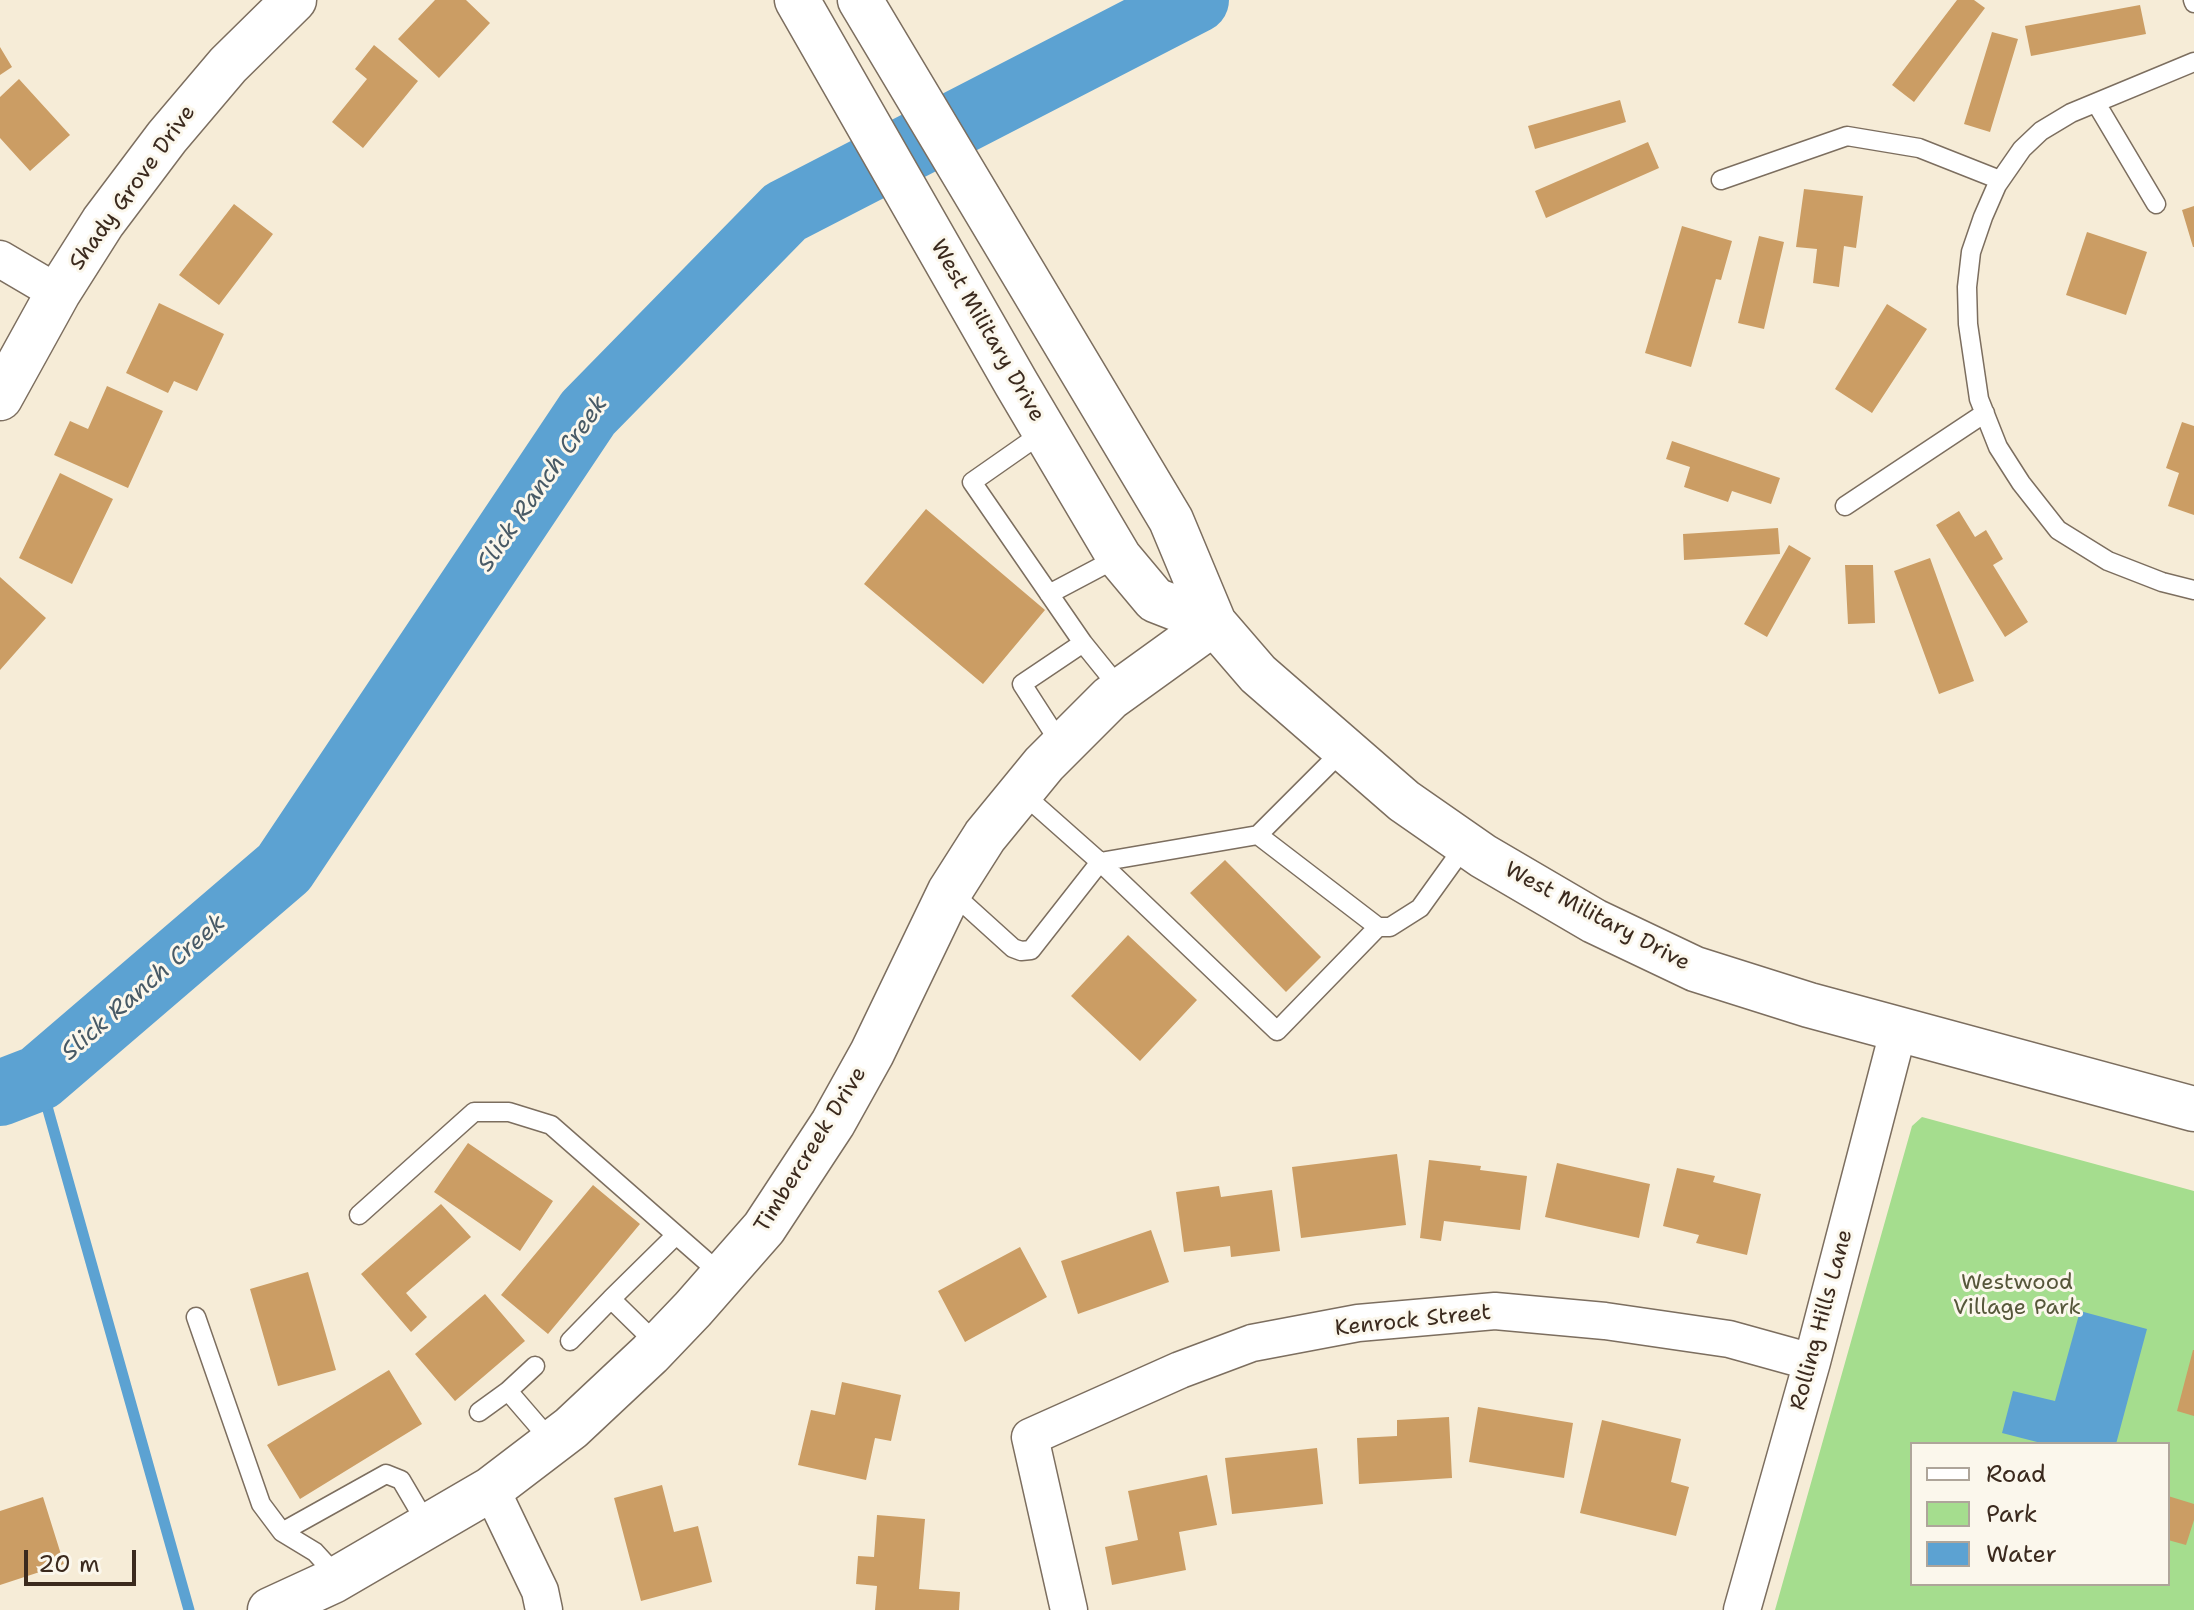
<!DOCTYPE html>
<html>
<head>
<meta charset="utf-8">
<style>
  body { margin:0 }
  #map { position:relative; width:2194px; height:1610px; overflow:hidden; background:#f6ecd7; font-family:"Shantell Sans",sans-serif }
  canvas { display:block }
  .legend { position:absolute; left:1910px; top:1442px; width:260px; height:144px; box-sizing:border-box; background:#fbf7ec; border:2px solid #aea59a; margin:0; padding:10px 14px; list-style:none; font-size:24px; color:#3b2a1e }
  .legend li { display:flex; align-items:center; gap:16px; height:40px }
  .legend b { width:40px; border:2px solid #aea59a }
  .scale { position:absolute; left:24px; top:1550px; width:112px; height:36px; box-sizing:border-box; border:4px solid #3b2a1e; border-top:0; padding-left:10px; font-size:24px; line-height:28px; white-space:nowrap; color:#3b2a1e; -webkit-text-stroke:6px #fbf7ec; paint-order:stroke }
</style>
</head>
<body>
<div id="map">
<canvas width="2194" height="1610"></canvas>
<ul class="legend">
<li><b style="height:10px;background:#fff"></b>Road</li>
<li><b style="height:22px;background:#a5dd8e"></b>Park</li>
<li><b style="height:22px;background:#5ca2d2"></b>Water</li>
</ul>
<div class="scale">20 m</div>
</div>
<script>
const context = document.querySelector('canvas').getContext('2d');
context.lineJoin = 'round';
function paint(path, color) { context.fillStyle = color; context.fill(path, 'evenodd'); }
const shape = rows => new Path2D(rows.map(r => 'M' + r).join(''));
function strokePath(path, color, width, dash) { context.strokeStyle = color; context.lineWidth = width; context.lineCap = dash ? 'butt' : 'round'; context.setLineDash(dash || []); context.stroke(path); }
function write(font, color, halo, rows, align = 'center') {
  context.font = font + ' "Shantell Sans",sans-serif'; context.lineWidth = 6; context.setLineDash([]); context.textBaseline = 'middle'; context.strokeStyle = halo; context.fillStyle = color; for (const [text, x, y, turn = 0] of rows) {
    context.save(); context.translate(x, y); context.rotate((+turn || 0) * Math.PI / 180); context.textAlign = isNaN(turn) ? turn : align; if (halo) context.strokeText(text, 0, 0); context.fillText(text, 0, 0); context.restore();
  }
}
paint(shape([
  [1922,1117,2194,1191,2194,1610,1775,1610,1912,1126],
  [1912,1444,2168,1444,2168,1584,1912,1584]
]), '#a5dd8e');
paint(shape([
  [2080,1311,2147,1329,2116,1444,2045,1444,2002,1433,2013,1391,2055,1401]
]), '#5ca2d2');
strokePath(shape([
  [39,1078,189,1610]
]), '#5ca2d2', 11);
strokePath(shape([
  [0,1093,39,1078,284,868,588,413,785,212,1196,0]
]), '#5ca2d2', 66);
paint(shape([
  [435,0,466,0,490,23,439,78,398,39],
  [1957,0,1974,0,1985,8,1914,102,1892,85],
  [2140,5,2146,34,2031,56,2025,26],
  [1992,32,2018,39,1990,132,1964,124],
  [374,45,418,81,363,148,332,122,367,79,355,69],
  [0,47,12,67,0,75],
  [19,79,70,135,30,171,0,138,0,97],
  [1620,100,1626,122,1535,149,1528,126],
  [1648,142,1659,168,1546,218,1535,191],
  [1804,189,1863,196,1856,248,1844,246,1839,287,1813,283,1817,249,1796,247],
  [234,204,273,234,219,305,179,275],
  [2194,206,2194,247,2193,247,2182,210],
  [1682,226,1732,241,1721,280,1716,279,1691,367,1645,353],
  [2087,232,2147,252,2126,315,2066,295],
  [1759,236,1784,242,1764,329,1738,323],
  [159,303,224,334,197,391,174,381,168,393,126,373],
  [1887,304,1927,329,1872,413,1835,389],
  [107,386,163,411,128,488,54,455,70,421,88,429],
  [2182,422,2194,426,2194,515,2168,506,2179,473,2166,468],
  [1672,441,1780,478,1771,504,1732,491,1728,502,1684,487,1690,467,1666,459],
  [60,473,113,499,72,584,19,558],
  [926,509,1045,610,983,684,864,584],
  [1959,511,1975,537,1986,530,2003,559,1993,565,2028,622,2005,637,1936,525],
  [1778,528,1780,554,1684,560,1683,534],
  [1789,545,1811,558,1767,637,1744,624],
  [1930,558,1974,681,1939,694,1894,571],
  [1845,565,1873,565,1875,623,1848,624],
  [0,577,46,618,0,670],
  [1225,860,1321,957,1286,992,1190,893],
  [1128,935,1197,1000,1140,1061,1071,996],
  [468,1143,553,1201,520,1251,434,1192],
  [1397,1154,1406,1225,1301,1238,1292,1167],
  [1429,1160,1481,1166,1480,1170,1527,1176,1520,1230,1444,1221,1441,1241,1420,1238],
  [1557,1163,1650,1184,1639,1238,1545,1217],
  [1677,1168,1715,1176,1713,1182,1761,1194,1747,1255,1696,1243,1699,1235,1663,1226],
  [593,1185,640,1224,548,1334,501,1295],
  [1219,1186,1221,1197,1272,1190,1280,1251,1231,1257,1230,1246,1184,1252,1176,1192],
  [441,1204,471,1237,406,1293,427,1317,411,1332,361,1274],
  [1151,1230,1169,1282,1078,1314,1061,1261],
  [1020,1247,1047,1297,965,1342,938,1291],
  [308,1272,336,1370,278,1386,250,1289],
  [485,1294,525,1341,455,1401,415,1354],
  [2193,1350,2194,1350,2194,1416,2177,1411],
  [389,1370,422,1424,300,1499,267,1445],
  [842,1382,901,1395,891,1441,875,1438,866,1480,798,1465,811,1410,835,1415],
  [1478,1407,1573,1423,1564,1478,1469,1462],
  [1449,1417,1452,1478,1359,1484,1357,1438,1397,1436,1397,1420],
  [1602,1420,1681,1439,1671,1482,1689,1487,1676,1536,1580,1513],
  [1317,1448,1323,1504,1232,1514,1225,1458],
  [1207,1475,1217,1525,1179,1532,1186,1570,1112,1585,1105,1547,1138,1540,1128,1491],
  [662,1485,674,1532,698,1526,712,1582,641,1601,614,1498],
  [2168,1496,2194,1504,2194,1520,2186,1545,2168,1540],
  [43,1497,64,1564,0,1585,0,1511],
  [877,1515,925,1519,919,1589,960,1592,959,1610,875,1610,877,1586,856,1584,858,1556,874,1557]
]), '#cb9d64');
const lane = shape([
  [2193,0,2194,3],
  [2194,62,2071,113,2041,131,2022,149,1997,185,1983,217,1971,252,1967,287,1968,324,1979,399,1998,447,2021,483,2058,530,2108,561,2162,582,2194,590],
  [2096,103,2156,204],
  [1721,180,1847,136,1919,148,2000,180],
  [1045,431,972,482,1083,643],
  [1845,506,1985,413],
  [1049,594,1119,557],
  [1062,746,1022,684,1083,643,1121,690],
  [1258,835,1378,927,1390,927,1420,908,1466,844],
  [1100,862,1277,1031,1378,927],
  [1100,862,1258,835,1345,748],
  [950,891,1013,948,1021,951,1031,950,1100,862,1021,792],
  [359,1215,474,1112,509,1112,551,1125,722,1275],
  [196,1317,261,1504,282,1532,315,1552,326,1564,333,1581],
  [570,1341,611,1299],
  [658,1345,611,1299,676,1235],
  [508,1391,535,1366],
  [479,1412,508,1391,552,1442],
  [282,1532,386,1474,401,1480,428,1526]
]);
const street = shape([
  [0,259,58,293],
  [491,1489,540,1591,544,1610],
  [1069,1610,1030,1437,1180,1370,1252,1343,1358,1323,1495,1311,1605,1321,1729,1339,1812,1362],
  [1742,1610,1812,1362,1899,1028]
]);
const secondary = shape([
  [797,0,1016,383,1119,557,1155,600,1214,623],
  [860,0,1171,520,1214,623,1258,674,1404,801,1483,856,1594,921,1695,969,1809,1005,2194,1109],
  [0,398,58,293,103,222,167,137,228,65,294,0],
  [270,1610,333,1581,491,1489,571,1428,650,1354,693,1309,764,1228,833,1123,872,1053,950,891,985,836,1044,764,1110,698,1214,623]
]);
strokePath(lane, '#7c6e5f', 21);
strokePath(street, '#7c6e5f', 39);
strokePath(secondary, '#7c6e5f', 47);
strokePath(lane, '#fff', 18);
strokePath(street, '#fff', 36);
strokePath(secondary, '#fff', 44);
write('22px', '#3b2a1e', '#fbf7ec', [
  ["Shady Grove Drive",133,188,-54],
  ["West Military Drive",987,331,60],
  ["West Military Drive",1597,917,28],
  ["Timbercreek Drive",811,1150,-58],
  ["Rolling Hills Lane",1822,1320,-75],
  ["Kenrock Street",1413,1321,-6]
]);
write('22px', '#56573a', '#fbf7ec', [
  ["Westwood",2017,1283],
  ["Village Park",2017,1308]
]);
write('italic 24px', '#485a66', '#fbf7ec', [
  ["Slick Ranch Creek",543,484,-55],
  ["Slick Ranch Creek",144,988,-41]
]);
</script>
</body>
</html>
